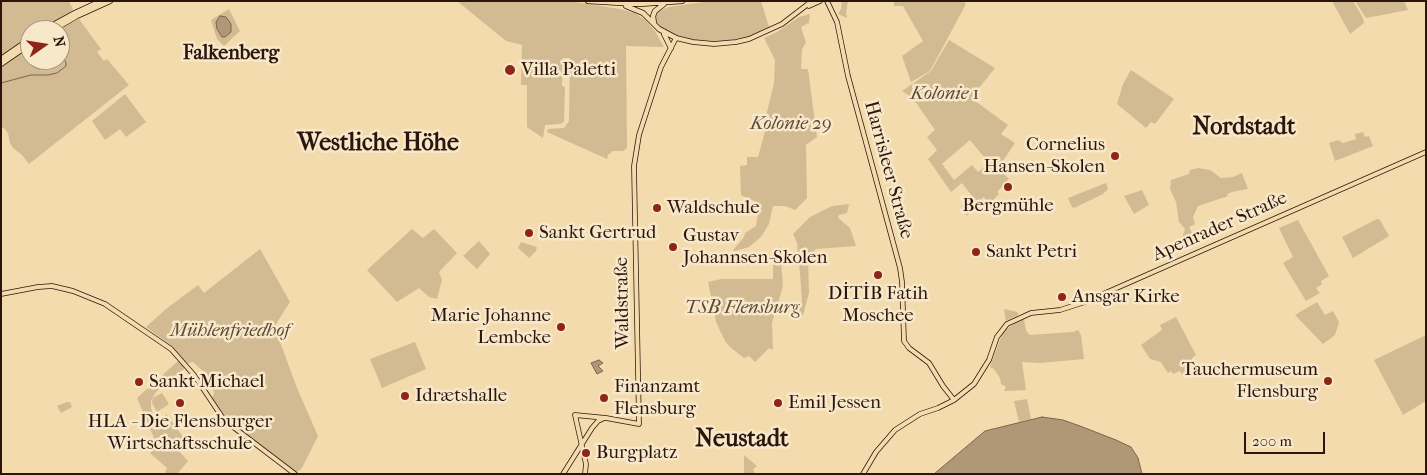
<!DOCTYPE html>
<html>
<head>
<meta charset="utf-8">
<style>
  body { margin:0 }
  #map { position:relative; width:1427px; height:475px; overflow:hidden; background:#f4dbad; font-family:"IM FELL French Canon",serif }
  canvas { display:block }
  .frame { position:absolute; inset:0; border:2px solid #2b160e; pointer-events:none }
  .north { position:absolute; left:20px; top:20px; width:50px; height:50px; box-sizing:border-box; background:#f8e8ca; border:1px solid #a6947f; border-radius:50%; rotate:77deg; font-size:14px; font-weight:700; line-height:20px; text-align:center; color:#2b160e }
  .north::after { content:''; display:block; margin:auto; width:18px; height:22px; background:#8f2418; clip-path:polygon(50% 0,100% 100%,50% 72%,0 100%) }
  .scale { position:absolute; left:1244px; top:432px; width:81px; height:22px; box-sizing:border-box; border:2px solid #2b160e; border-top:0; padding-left:6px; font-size:15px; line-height:18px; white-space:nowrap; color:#2b160e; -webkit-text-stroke:4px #f8e8ca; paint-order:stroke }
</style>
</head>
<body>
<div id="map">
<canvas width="1427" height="475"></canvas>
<div class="frame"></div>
<div class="north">N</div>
<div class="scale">200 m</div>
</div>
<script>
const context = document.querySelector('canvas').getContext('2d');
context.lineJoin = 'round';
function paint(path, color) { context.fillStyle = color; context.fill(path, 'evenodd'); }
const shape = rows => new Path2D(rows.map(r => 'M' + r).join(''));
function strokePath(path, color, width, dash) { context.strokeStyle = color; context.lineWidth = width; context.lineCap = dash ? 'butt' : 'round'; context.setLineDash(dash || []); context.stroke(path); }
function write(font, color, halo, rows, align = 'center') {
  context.font = font + ' "IM FELL French Canon",serif'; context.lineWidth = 5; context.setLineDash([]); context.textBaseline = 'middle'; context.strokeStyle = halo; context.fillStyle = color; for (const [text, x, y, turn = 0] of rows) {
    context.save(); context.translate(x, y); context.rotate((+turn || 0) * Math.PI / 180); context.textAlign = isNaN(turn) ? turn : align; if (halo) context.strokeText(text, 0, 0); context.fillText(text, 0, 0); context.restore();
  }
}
paint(shape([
  [1,1,69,1,73,10,39,30,30,30,30,36,1,56],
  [457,1,569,1,620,9,635,13,645,20,655,31,664,47,626,46,627,148,623,151,613,151,608,155,607,159,547,132,548,129,564,128,569,121,570,58,563,58,562,86,565,87,564,122,560,124,545,125,543,138,527,127,527,85,521,85,522,45,506,41],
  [711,1,761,1,769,27,749,37,718,42,696,40,672,34,660,27,655,19,658,11,669,7],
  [842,1,848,1,846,13,847,18,838,14,841,9],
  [894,1,963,1,966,4,930,71,911,82,902,56,923,41,903,6,894,6],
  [1332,1,1353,1,1363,18,1364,23,1350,34],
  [1355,1,1404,1,1408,10,1366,18],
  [229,9,240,31,224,46,217,39,211,20],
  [810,14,809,23,801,27,806,43,802,49,801,69,808,69,817,137,806,145,807,198,795,210,785,206,773,206,769,224,761,237,749,247,735,251,733,250,744,237,745,233,756,226,758,213,754,201,741,195,740,166,747,165,747,157,758,157,767,124,766,116,774,83,775,60,764,38,777,32,799,17],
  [79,19,101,49,97,52,104,61,107,59,129,85,29,164,22,155,13,148,10,143,8,133,4,128,1,127,1,68,30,47,30,60,60,60,59,30],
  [949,40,995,68,971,98,1008,125,1001,134,1015,143,998,168,1009,179,997,192,999,194,990,203,983,197,967,216,961,206,972,196,962,183,951,192,928,159,937,150,927,137,935,130,917,104,910,96,902,91,931,71],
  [970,140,989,163,978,172,972,165,954,180,942,164],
  [1131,70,1174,99,1155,124,1151,122,1146,128,1117,104,1123,84],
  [125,94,146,122,126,137,120,129,105,140,92,121],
  [1363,132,1365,137,1369,136,1373,146,1335,161,1329,143,1338,140,1343,143,1356,139,1355,134],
  [1198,168,1210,170,1221,178,1233,177,1242,173,1248,189,1232,192,1227,194,1228,196,1198,206,1193,217,1195,224,1189,227,1193,235,1187,237,1189,241,1183,244,1181,241,1185,229,1179,222,1176,202,1170,189,1171,180,1189,174,1190,170],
  [1106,183,1108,189,1103,194,1074,208,1072,207,1068,198],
  [1142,190,1149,205,1134,214,1124,196],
  [849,204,847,213,839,215,838,218,850,228,856,246,816,249,808,257,809,293,803,315,797,318,802,300,800,273,797,243,793,234,810,217,832,206],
  [1377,219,1380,220,1389,236,1353,258,1342,237],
  [1298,220,1329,276,1321,281,1322,284,1316,288,1320,293,1306,301,1283,263,1293,257,1279,228],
  [412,229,423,238,434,229,457,253,439,272,442,280,437,299,429,297,419,288,397,302,367,270],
  [479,241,490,254,477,269,463,256],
  [521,242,537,247,536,251,529,258,518,248],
  [780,247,783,286,772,323,773,350,769,348,755,362,749,356,744,358,730,347,725,341,716,322,708,282,721,279,773,279,773,253],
  [260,249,290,302,276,324,276,331,297,388,318,436,302,468,297,472,226,418,212,399,214,393,210,378,206,374,193,362,187,363,173,347,146,327,166,309,198,285,204,293],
  [1317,302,1325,315,1333,311,1339,322,1335,335,1323,344,1295,315],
  [1004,309,1018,312,1018,315,1006,321],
  [1176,317,1196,355,1192,358,1194,369,1183,376,1180,371,1173,374,1171,371,1168,373,1161,362,1150,359,1141,345,1162,330,1160,325],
  [1024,319,1026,331,1030,335,1073,332,1078,330,1081,335,1084,359,1040,363,1022,362,1026,390,1004,391,1006,387,1001,384,1000,378,994,369,990,367,1003,332,1017,321],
  [1426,335,1426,401,1403,415,1374,360],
  [415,342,426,369,382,388,370,359],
  [179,360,185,368,156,392,151,401,151,408,155,421,160,424,166,414,184,438,175,447,188,461,177,474,167,474,165,472,167,468,150,453,157,445,137,398],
  [162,393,169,404,157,412,152,403,153,398],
  [1027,399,1031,419,1019,422,1014,401],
  [67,402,70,402,72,407,61,413,57,406],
  [744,455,757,466,753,469,755,474,744,474]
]), '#d2ba92');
const water = shape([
  [220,16,226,17,231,24,231,32,225,37,222,37,217,29,216,22,220,16],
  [599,360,603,363,598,366,603,371,597,374,591,363,599,360],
  [1042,417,1063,420,1080,426,1116,440,1131,447,1138,458,1142,474,934,474,985,431,1042,417]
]);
paint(water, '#b09877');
strokePath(water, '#7b644d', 1);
strokePath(shape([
  [1,83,31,75,48,75,57,73,66,66,66,63,61,51]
]), '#7b644d', 1);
const major = shape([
  [827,1,837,22,848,76,900,268,902,282,904,341,909,348,929,363,943,386,954,400],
  [809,6,820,1],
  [1,294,38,287,52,286,73,291,105,304,171,349,194,375,224,420,295,474],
  [563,474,592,428,598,421,604,418],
  [585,474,586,464,575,415,606,418,639,424,634,166,639,135,661,67,676,38,693,42,714,44,736,42,749,39,782,24,812,1],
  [863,474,876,452,895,430,920,414,938,408,954,400,974,384,989,360,997,337,1007,324,1031,313,1060,310,1085,302,1426,152]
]);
const highway = shape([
  [588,1,639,4,682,1],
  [626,6,643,13,659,29,676,38],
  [654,24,653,16,655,11,664,4],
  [44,30,75,13,101,1],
  [53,30,77,16,110,1],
  [664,34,671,48],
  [1,59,30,39],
  [1,64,30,44]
]);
strokePath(major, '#2b160e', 5.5);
strokePath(highway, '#2b160e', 6);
strokePath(major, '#f4dbad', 4);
strokePath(highway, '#f4dbad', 4.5);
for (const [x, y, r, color] of [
  [510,70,6,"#8f2418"],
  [1115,156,5,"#8f2418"],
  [1008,187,5,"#8f2418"],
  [657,208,5,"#8f2418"],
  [529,233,5,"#8f2418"],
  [673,247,5,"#8f2418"],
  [976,252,5,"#8f2418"],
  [878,275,5,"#8f2418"],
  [1062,297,5,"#8f2418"],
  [561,327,5,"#8f2418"],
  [1328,381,5,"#8f2418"],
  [139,382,5,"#8f2418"],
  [405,396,5,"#8f2418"],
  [604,398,5,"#8f2418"],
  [180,403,5,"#8f2418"],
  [778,403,5,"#8f2418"],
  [586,453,5,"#8f2418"]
]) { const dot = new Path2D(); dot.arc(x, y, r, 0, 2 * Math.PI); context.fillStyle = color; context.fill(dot); strokePath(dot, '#f8e8ca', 2); }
write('19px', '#2b160e', '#f8e8ca', [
  ["Villa Paletti",521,70],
  ["Cornelius",1105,145,"right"],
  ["Hansen-Skolen",1105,167,"right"],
  ["Bergmühle",1008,206,"center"],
  ["Waldschule",667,208],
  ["Sankt Gertrud",539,233],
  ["Gustav",683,236],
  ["Johannsen-Skolen",683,258],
  ["Sankt Petri",986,252],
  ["DİTİB Fatih",878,294,"center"],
  ["Moschee",878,316,"center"],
  ["Ansgar Kirke",1072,297],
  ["Marie Johanne",551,316,"right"],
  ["Lembcke",551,338,"right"],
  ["Tauchermuseum",1318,370,"right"],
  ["Flensburg",1318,392,"right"],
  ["Sankt Michael",149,382],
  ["Finanzamt",614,387],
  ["Flensburg",614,409],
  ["Idrætshalle",415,396],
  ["Emil Jessen",788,403],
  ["HLA - Die Flensburger",180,422,"center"],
  ["Wirtschaftsschule",180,444,"center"],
  ["Burgplatz",596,453]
], 'left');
write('italic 19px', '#5d4736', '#f8e8ca', [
  ["Kolonie 1",945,94],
  ["Kolonie 29",791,124],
  ["TSB Flensburg",742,308],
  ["Mühlenfriedhof",230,331]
]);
write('19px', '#2b160e', '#f8e8ca', [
  ["Harrisleer Straße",888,170,75],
  ["Apenrader Straße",1220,227,-24],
  ["Waldstraße",623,303,-91]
]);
write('bold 20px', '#2b160e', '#f8e8ca', [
  ["Falkenberg",231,54]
]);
write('bold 24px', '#2b160e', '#f8e8ca', [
  ["Nordstadt",1244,128],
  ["Westliche Höhe",378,144],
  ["Neustadt",742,440]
]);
</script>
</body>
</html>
